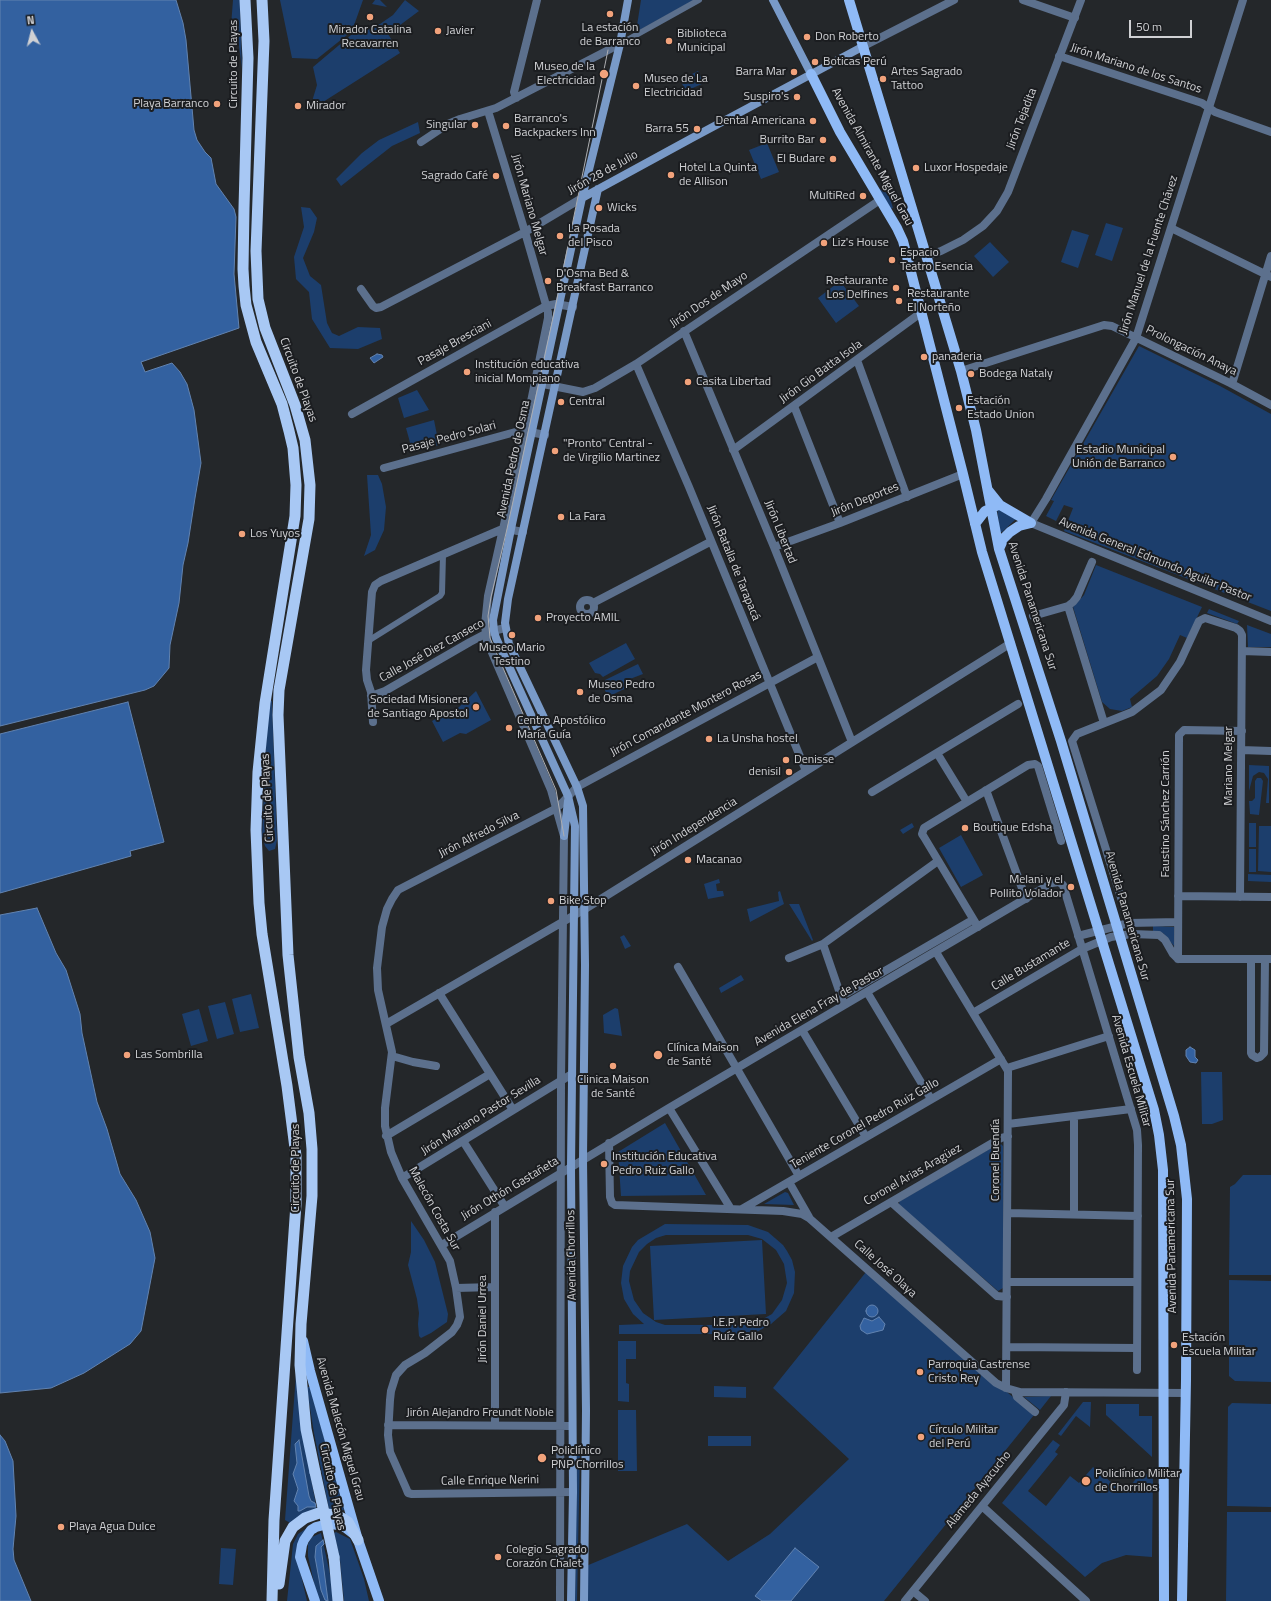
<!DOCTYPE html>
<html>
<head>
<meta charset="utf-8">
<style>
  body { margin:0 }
  #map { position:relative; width:1271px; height:1601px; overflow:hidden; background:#24272a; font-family:"Titillium Web",sans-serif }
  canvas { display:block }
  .north { position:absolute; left:12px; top:12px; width:40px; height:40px; -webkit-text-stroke:3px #1b1d20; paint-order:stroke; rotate:353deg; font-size:11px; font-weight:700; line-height:16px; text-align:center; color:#d0d1d4 }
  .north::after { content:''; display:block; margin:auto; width:14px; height:18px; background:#d0d1d4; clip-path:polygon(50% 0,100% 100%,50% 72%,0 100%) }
  .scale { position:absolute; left:1129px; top:20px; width:63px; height:18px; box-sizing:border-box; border:2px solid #d0d1d4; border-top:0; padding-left:5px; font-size:12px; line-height:14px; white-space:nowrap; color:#d0d1d4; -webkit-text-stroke:3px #1b1d20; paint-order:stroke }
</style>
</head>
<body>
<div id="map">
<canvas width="1271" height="1601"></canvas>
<div class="north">N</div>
<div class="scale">50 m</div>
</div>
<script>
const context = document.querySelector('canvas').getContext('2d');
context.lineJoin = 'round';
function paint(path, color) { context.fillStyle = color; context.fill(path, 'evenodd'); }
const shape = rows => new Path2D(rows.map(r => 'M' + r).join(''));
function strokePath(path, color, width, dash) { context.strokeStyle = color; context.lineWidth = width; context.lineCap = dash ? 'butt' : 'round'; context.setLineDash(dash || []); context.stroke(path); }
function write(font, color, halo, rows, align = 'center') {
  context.font = font + ' "Titillium Web",sans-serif'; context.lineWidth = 4; context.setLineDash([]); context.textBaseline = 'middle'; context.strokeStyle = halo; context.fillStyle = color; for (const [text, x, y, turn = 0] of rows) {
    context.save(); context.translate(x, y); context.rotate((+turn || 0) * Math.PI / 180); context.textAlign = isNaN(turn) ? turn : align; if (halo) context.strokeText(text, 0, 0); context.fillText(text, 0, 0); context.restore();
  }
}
paint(shape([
  [233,0,240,0,242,69,237,31,231,26],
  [280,0,363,0,352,31,317,59,292,58],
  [375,0,380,0,387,7,372,4],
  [405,0,419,11,388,34,400,53,312,109,310,108,317,85,313,67,357,30,380,24,393,15],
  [641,0,694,0,636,32],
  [698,71,704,83,686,91,680,80],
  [418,122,420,133,392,146,341,186,336,179,362,153,379,140],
  [767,143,779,172,761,179,749,150],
  [886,185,893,208,890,209,880,190],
  [301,207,310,208,317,218,314,232,303,258,310,276,321,285,327,323,332,333,339,336,358,327,380,328,382,339,358,349,330,348,312,319,309,292,296,279,294,257,304,227],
  [1106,223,1123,228,1112,261,1095,255],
  [1072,230,1089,235,1078,268,1061,262],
  [990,242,1009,262,993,277,974,256],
  [840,281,859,306,836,323,818,298],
  [1139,346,1220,386,1271,414,1271,611,1064,531,1073,508,1064,505,1056,521,1046,516,1054,501,1051,500],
  [417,390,429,410,404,418,398,398],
  [434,420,439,445,418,451,416,445,411,446,406,428],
  [367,475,378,475,382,484,386,507,384,530,375,550,364,556,371,535],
  [997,508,1016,519,1002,532,1000,532],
  [1096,565,1202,607,1187,638,1180,635,1169,659,1157,676,1130,699,1132,707,1122,711,1110,709,1102,702,1073,607,1084,595],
  [1209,609,1239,621,1237,624,1207,613],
  [1247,625,1271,634,1271,647,1248,647],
  [626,643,635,659,603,677,600,674,595,673,589,663],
  [638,664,643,674,630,679,628,687,608,697,604,688,606,685,605,680],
  [476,691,491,720,466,734,460,733,443,742,432,721,459,707],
  [268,699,272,701,277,840,275,849,269,851,265,846,262,835],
  [1249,765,1269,766,1269,803,1266,803,1268,779,1264,773,1259,772,1253,776,1249,791],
  [1257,778,1261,778,1263,781,1259,815,1250,814,1249,801,1252,801,1255,798,1255,781],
  [912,823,914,827,903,834,900,830],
  [1249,823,1256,823,1256,847,1249,847],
  [1259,826,1271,826,1271,872,1258,871],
  [961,835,983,875,961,887,939,848],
  [1249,849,1256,849,1256,872,1249,872],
  [1248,874,1271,875,1271,882,1248,881],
  [719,879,720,883,716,884,717,891,723,891,724,896,708,899,704,884],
  [780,891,784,904,750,922,747,909,779,901,778,892],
  [789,904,799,904,813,940,812,941],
  [1153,926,1174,927,1174,946,1163,933,1153,931],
  [624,935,631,946,625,949,620,937],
  [741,975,744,980,721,993,719,988],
  [251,994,259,1028,240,1032,232,999],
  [225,1002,234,1034,217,1039,208,1006],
  [615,1008,618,1009,622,1036,604,1033,603,1015],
  [199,1009,208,1041,191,1046,182,1014],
  [1201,1072,1222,1072,1223,1120,1212,1124,1202,1124],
  [665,1123,706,1195,621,1196,618,1152],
  [1000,1143,1003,1146,1003,1288,998,1291,900,1206,899,1203,900,1201],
  [1243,1175,1271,1175,1271,1275,1229,1275,1230,1187,1235,1184],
  [785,1192,788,1193,794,1205,764,1204],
  [411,1221,424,1240,435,1262,448,1314,447,1322,431,1333,421,1338,419,1336,418,1324,419,1313,417,1299,408,1265,411,1252],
  [665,1224,748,1225,768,1232,783,1245,787,1251,792,1260,795,1272,794,1293,786,1311,771,1324,753,1334,619,1334,619,1325,644,1324,633,1314,624,1299,621,1283,623,1266,632,1247,638,1240],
  [666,1235,748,1235,762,1239,776,1250,784,1264,787,1283,782,1300,772,1314,763,1319,744,1325,665,1325,656,1322,643,1313,634,1300,629,1281,630,1271,639,1252,647,1244,656,1238],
  [762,1240,766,1314,654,1320,650,1246],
  [866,1272,1034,1415,884,1601,586,1601,586,1566,687,1524,728,1561,770,1534,849,1459,773,1388],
  [1229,1280,1271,1281,1271,1382,1235,1381,1229,1376],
  [618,1341,636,1341,636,1359,626,1359,626,1383,629,1384,629,1402,618,1401],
  [296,1374,304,1439,317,1511,292,1524,285,1520],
  [714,1386,746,1387,746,1398,714,1397],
  [308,1387,310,1387,344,1510,331,1512,329,1510,314,1433,307,1389],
  [1051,1396,1040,1410,1024,1397],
  [1083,1402,1091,1402,1090,1427,1076,1416,1061,1436,1058,1434],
  [1232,1403,1271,1404,1271,1507,1227,1506,1228,1407],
  [1106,1404,1139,1404,1139,1416,1152,1416,1152,1457,1106,1415],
  [618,1410,636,1410,637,1471,618,1471],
  [708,1436,751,1436,751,1446,708,1446],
  [1053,1440,1060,1445,1055,1452,1058,1454,1028,1491,1046,1506,1070,1476,1079,1483,1093,1467,1124,1493,1140,1474,1153,1474,1152,1557,1126,1555,1102,1563,1085,1577,1002,1503],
  [577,1450,580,1450,577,1601,575,1601],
  [1227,1512,1271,1512,1271,1601,1226,1601],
  [307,1528,297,1558,307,1601,287,1601,293,1544,298,1534],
  [336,1532,350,1539,364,1579,369,1601,344,1601,340,1560,334,1533],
  [321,1533,331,1579,333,1601,318,1601,308,1556,308,1544,312,1537],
  [221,1548,236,1549,233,1585,219,1584]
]), '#1c3e6c');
const water = shape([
  [0,0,176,0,183,23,186,40,194,130,197,140,205,152,211,158,216,184,234,209,236,217,234,274,239,328,141,362,145,372,172,363,180,372,187,384,194,410,201,463,195,498,188,543,183,565,179,603,170,645,169,668,154,686,145,690,0,726,0,0],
  [377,354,382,355,383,357,374,363,370,358,377,354],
  [128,702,164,842,130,851,131,856,0,893,0,734,128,702],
  [37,908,56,953,66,970,80,1014,82,1033,97,1102,107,1129,120,1174,136,1200,150,1232,155,1258,141,1331,130,1344,84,1373,51,1388,0,1393,0,915,37,908],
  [1190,1047,1195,1050,1195,1057,1198,1060,1196,1063,1190,1062,1186,1056,1186,1050,1190,1047],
  '866 1311a6 6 0 1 1 12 0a6 6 0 1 1-12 0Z',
  [879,1317,885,1324,883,1330,867,1334,861,1330,860,1326,864,1318,872,1321,879,1317],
  [0,1435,5,1441,13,1461,16,1516,13,1549,14,1560,31,1601,0,1601,0,1435],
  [299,1440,309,1496,311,1501,315,1503,316,1507,307,1507,300,1511,298,1511,298,1506,294,1501,298,1489,293,1474,297,1463,295,1444,299,1440],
  [323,1540,324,1544,321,1547,328,1601,325,1600,321,1590,315,1557,316,1546,323,1540],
  [795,1548,819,1567,791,1601,762,1601,755,1596,795,1548]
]);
paint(water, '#3361a0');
strokePath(water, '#6283b0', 1);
strokePath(shape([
  [620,44,699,0],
  [368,641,440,596,442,593,443,555]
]), '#5c708d', 6);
strokePath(shape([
  [1023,0,1075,18],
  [1059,56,1202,103,1215,112,1271,132],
  [516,98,514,92,537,0],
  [488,111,525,232,548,312,548,318,525,431,488,596,485,625,487,641,490,648,551,790,564,836,561,1081,560,1601],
  [421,142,448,124,460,119,496,108,620,44],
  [1171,228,1271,277],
  [926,256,941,251,963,240,983,226,997,211,1008,192,1081,0],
  [361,289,373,306,376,308,381,307,525,232,582,198],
  [684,331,774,547,852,742],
  [857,360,907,497],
  [636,364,689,487,806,771],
  [961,371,1104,325,1112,326,1232,384,1271,405],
  [543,384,583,392,595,388,636,364,880,200],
  [1232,384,1271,256],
  [794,406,840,523],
  [352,414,546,306,556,304,573,307],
  [733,450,922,312],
  [384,468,519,431,525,431,545,435],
  [1031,523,1046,499,1136,338,1243,0],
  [774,547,840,523,963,474],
  '580 607a7 7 0 1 1 14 0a7 7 0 1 1-14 0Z',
  [593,603,710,542],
  [1068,606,1104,723],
  [1033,616,1068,606,1073,602,1077,597,1092,562],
  [1242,651,1271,652],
  [371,696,385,691,470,642,489,632,505,628],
  [373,722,371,692,367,680,366,670,372,592,375,585,381,581,500,530,507,529,523,532],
  [1241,750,1271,751],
  [937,753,967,802],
  [986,790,1026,899],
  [872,792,1018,704],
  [1178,896,1271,897],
  [1129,923,1072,741,1077,734,1132,712,1161,690,1180,662,1199,621,1205,618,1236,628,1240,631,1242,635,1240,897],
  [978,927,924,837,922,834,924,828,1028,765,1035,764,1038,766,1061,841],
  [1078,936,1129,923,1178,922],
  [823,944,844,1005],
  [936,952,1008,1071,1006,1388],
  [789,958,823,944,938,861],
  [1178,959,1179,735,1184,730,1242,731],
  [1178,959,1271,959],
  [1251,959,1251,1053,1252,1055,1257,1058,1260,1057,1264,1053,1265,959],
  [678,967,799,1176],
  [867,992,931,1099],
  [439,993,513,1110],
  [847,993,969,922],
  [973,1013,1082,949,1111,937,1132,934,1159,935,1165,940,1173,954,1178,959],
  [386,1024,585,909,1011,643],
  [802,1030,866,1137],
  [392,1056,413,1062,436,1066],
  [1007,1068,1109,1036],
  [669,1108,731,1209],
  [1008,1124,1131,1109],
  [386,1136,490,1074],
  [463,1141,505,1207],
  [609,1143,610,1197,612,1203,615,1205,783,1211,802,1214,809,1218,996,1383,1006,1388,1020,1392,1186,1393],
  [402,1178,572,1074],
  [789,1182,809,1217],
  [891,1202,997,1296,1007,1297],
  [742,1209,1001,1059],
  [1008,1213,1138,1216],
  [1074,1214,1074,1116],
  [831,1237,1001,1138,1008,1136],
  [442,1245,669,1108,1052,883,1059,882,1063,885,1137,1130,1138,1145,1137,1370],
  [1007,1282,1137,1282],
  [456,1288,495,1287],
  [1007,1347,1137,1348],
  [1015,1391,1017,1397,1035,1412],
  [388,1425,572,1426],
  [495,1425,495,1212],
  [573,1492,412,1494,408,1493,406,1488,390,1452,388,1435,390,1400,391,1391,396,1375,405,1365,425,1353,452,1332,457,1325,460,1317,456,1288,450,1261,402,1178,391,1152,385,1126,385,1108,392,1052,378,990,377,968,382,927,387,909,392,899,398,890,553,810,560,805,577,787,818,657],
  [982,1506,1086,1601],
  [913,1591,925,1601],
  [905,1601,1064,1405,1066,1392]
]), '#5c708d', 8);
strokePath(shape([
  [862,47,954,0],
  [1031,523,1271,621]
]), '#5c708d', 8);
strokePath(shape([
  [773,0,811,74],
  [582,198,692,138,862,47],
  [564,836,568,801],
  [571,1601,573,1492,571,1166,575,826,568,796,496,638,494,631,493,620,511,529,582,198,620,44,628,0],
  [584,1601,586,1411,583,1159,585,965,583,806,577,787,509,644,505,623,508,599,598,189]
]), '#799ac8', 8);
strokePath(shape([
  [849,0,961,371,976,430,999,549,1061,741,1174,1116,1181,1145,1187,1199,1186,1380,1182,1601],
  [811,74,840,132,897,228,903,241,963,474,982,552,1154,1110,1159,1135,1163,1170,1164,1601],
  [988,490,1000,505,1031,523],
  [975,524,985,511,996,506],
  [999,549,1004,538,1010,532,1019,526,1031,523],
  [303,1341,310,1371,358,1540,379,1601],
  [315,1601,300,1557,302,1545,304,1540,311,1530,316,1527,328,1524,340,1525,346,1528,355,1535]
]), '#8fbaf6', 10);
strokePath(shape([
  [245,0,248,58,244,208,243,269,244,286,246,305,256,342,282,404,289,431,293,448,296,485,295,516,265,703,258,772,256,830,259,903,262,934,287,1086,296,1156,296,1204,274,1520,272,1601],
  [262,0,264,41,256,251,258,299,265,328,295,405,305,440,310,485,309,519,279,690,278,715,288,955,299,1057,309,1113,312,1149,312,1196,301,1324,300,1365,306,1429,315,1472],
  [334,1557,338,1601],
  [279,1584,285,1541,293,1527,305,1518,319,1513,335,1515,342,1518,348,1522,358,1540]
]), '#a8c8f4', 11);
strokePath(shape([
  [564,836,556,790,490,638,488,616,491,597,507,529,556,304,608,50]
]), '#adaeb1', 1);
strokePath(shape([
  [315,1472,334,1557]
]), '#a8c8f4', 11);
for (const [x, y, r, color] of [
  [610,14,4,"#f1a27b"],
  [370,17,4,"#f1a27b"],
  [438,31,4,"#f1a27b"],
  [807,37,4,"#f1a27b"],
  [669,41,4,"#f1a27b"],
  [815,62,4,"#f1a27b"],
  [794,72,4,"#f1a27b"],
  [604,74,5,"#f1a27b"],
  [883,79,4,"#f1a27b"],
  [636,86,4,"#f1a27b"],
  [797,97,4,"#f1a27b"],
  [217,104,4,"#f1a27b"],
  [298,106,4,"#f1a27b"],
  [813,121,4,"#f1a27b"],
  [475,125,4,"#f1a27b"],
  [506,126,4,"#f1a27b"],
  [697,129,4,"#f1a27b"],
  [823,140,4,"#f1a27b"],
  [833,159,4,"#f1a27b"],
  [916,168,4,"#f1a27b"],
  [671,175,4,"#f1a27b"],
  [496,176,4,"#f1a27b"],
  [863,196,4,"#f1a27b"],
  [599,208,4,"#f1a27b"],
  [560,236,4,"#f1a27b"],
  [824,243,4,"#f1a27b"],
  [892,260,4,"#f1a27b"],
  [548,281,4,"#f1a27b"],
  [896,288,4,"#f1a27b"],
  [899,301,4,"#f1a27b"],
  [924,357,4,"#f1a27b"],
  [467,372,4,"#f1a27b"],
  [971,374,4,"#f1a27b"],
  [688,382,4,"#f1a27b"],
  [561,402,4,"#f1a27b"],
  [959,408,4,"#f1a27b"],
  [555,451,4,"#f1a27b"],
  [1173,457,4,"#f1a27b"],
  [561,517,4,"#f1a27b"],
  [242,534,4,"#f1a27b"],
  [538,618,4,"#f1a27b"],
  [512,635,4,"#f1a27b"],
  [580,692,4,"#f1a27b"],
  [476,707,4,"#f1a27b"],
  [509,728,4,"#f1a27b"],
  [709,739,4,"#f1a27b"],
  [786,760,4,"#f1a27b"],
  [789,772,4,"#f1a27b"],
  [965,828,4,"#f1a27b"],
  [688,860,4,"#f1a27b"],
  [1071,887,4,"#f1a27b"],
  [551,901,4,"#f1a27b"],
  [127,1055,4,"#f1a27b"],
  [658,1055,5,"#f1a27b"],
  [613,1066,4,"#f1a27b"],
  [604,1164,4,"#f1a27b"],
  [705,1330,4,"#f1a27b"],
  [1174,1345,4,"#f1a27b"],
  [920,1372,4,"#f1a27b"],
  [921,1437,4,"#f1a27b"],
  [542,1458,5,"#f1a27b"],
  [1086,1481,5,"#f1a27b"],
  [61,1527,4,"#f1a27b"],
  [498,1557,4,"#f1a27b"]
]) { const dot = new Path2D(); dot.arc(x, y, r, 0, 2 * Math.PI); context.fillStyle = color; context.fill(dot); strokePath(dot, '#1b1d20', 1.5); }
write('12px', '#d0d1d4', '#1b1d20', [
  ["La estación",610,28,"center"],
  ["de Barranco",610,42,"center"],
  ["Mirador Catalina",370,30,"center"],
  ["Recavarren",370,44,"center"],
  ["Javier",446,31],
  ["Biblioteca",677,34],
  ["Municipal",677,48],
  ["Don Roberto",815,37],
  ["Boticas Perú",823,62],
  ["Museo de la",595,67,"right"],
  ["Electricidad",595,81,"right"],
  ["Barra Mar",786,72,"right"],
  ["Artes Sagrado",891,72],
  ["Tattoo",891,86],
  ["Museo de La",644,79],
  ["Electricidad",644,93],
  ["Suspiro's",789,97,"right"],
  ["Playa Barranco",209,104,"right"],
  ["Mirador",306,106],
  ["Barranco's",514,119],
  ["Backpackers Inn",514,133],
  ["Dental Americana",805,121,"right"],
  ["Singular",467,125,"right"],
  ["Barra 55",689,129,"right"],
  ["Burrito Bar",815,140,"right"],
  ["El Budare",825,159,"right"],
  ["Hotel La Quinta",679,168],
  ["de Allison",679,182],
  ["Luxor Hospedaje",924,168],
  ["Sagrado Café",488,176,"right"],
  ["MultiRed",855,196,"right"],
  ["Wicks",607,208],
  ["La Posada",568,229],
  ["del Pisco",568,243],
  ["Liz's House",832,243],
  ["Espacio",900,253],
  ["Teatro Esencia",900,267],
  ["D'Osma Bed &",556,274],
  ["Breakfast Barranco",556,288],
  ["Restaurante",888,281,"right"],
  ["Los Delfines",888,295,"right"],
  ["Restaurante",907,294],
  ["El Norteño",907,308],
  ["panaderia",932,357],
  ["Institución educativa",475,365],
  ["inicial Mompiano",475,379],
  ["Bodega Nataly",979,374],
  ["Casita Libertad",696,382],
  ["Estación",967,401],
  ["Estado Union",967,415],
  ["Central",569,402],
  ["\"Pronto\" Central -",563,444],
  ["de Virgilio Martinez",563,458],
  ["Estadio Municipal",1165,450,"right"],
  ["Unión de Barranco",1165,464,"right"],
  ["La Fara",569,517],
  ["Los Yuyos",250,534],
  ["Proyecto AMIL",546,618],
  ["Museo Mario",512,648,"center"],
  ["Testino",512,662,"center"],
  ["Museo Pedro",588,685],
  ["de Osma",588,699],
  ["Sociedad Misionera",468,700,"right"],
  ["de Santiago Apostol",468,714,"right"],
  ["Centro Apostólico",517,721],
  ["María Guía",517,735],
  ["La Unsha hostel",717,739],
  ["Denisse",794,760],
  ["denisil",781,772,"right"],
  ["Boutique Edsha",973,828],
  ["Macanao",696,860],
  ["Melani y el",1063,880,"right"],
  ["Pollito Volador",1063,894,"right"],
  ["Bike Stop",559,901],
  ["Clínica Maison",667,1048],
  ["de Santé",667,1062],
  ["Las Sombrilla",135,1055],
  ["Clinica Maison",613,1080,"center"],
  ["de Santé",613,1094,"center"],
  ["Institución Educativa",612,1157],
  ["Pedro Ruiz Gallo",612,1171],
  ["I.E.P. Pedro",713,1323],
  ["Ruíz Gallo",713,1337],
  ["Estación",1182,1338],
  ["Escuela Militar",1182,1352],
  ["Parroquia Castrense",928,1365],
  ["Cristo Rey",928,1379],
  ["Círculo Militar",929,1430],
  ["del Perú",929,1444],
  ["Policlínico",551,1451],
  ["PNP Chorrillos",551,1465],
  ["Policlínico Militar",1095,1474],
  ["de Chorrillos",1095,1488],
  ["Playa Agua Dulce",69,1527],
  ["Colegio Sagrado",506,1550],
  ["Corazón Chalet",506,1564]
], 'left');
write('12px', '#d0d1d4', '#1b1d20', [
  ["Circuito de Playas",234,64,-90],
  ["Jirón Mariano de los Santos",1136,69,18],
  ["Jirón Tejadita",1022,119,-69],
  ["Avenida Almirante Miguel Grau",872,157,61],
  ["Jirón 28 de Julio",603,173,-29],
  ["Jirón Mariano Melgar",529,205,74],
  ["Jirón Manuel de la Fuente Chávez",1149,255,-72],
  ["Jirón Dos de Mayo",709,300,-34],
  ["Pasaje Bresciani",455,343,-29],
  ["Prolongación Anaya",1191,351,26],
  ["Jirón Gio Batta Isola",821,372,-36],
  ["Circuito de Playas",298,380,70],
  ["Pasaje Pedro Solari",449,438,-15],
  ["Avenida Pedro de Osma",514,459,-78],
  ["Jirón Deportes",865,500,-22],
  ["Jirón Libertad",780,532,68],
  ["Avenida General Edmundo Aguilar Pastor",1155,560,22],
  ["Jirón Batalla de Tarapacá",733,563,68],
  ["Avenida Panamericana Sur",1032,606,72],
  ["Calle José Diez Canseco",432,651,-29],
  ["Jirón Comandante Montero Rosas",686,714,-28],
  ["Mariano Melgar",1229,766,-90],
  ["Circuito de Playas",268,798,-93],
  ["Faustino Sánchez Carrión",1166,814,-90],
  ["Jirón Independencia",694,827,-32],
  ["Jirón Alfredo Silva",479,835,-27],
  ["Avenida Panamericana Sur",1127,916,74],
  ["Calle Bustamante",1031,965,-31],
  ["Avenida Elena Fray de Pastor",819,1007,-30],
  ["Avenida Escuela Militar",1131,1071,74],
  ["Jirón Mariano Pastor Sevilla",481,1116,-32],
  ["Teniente Coronel Pedro Ruiz Gallo",865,1124,-30],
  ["Coronel Buendía",996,1160,-90],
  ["Circuito de Playas",296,1168,-90],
  ["Coronel Arias Aragüez",913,1175,-30],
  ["Jirón Othón Gastañeta",510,1189,-31],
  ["Malecón Costa Sur",434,1209,61],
  ["Avenida Panamericana Sur",1172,1246,-91],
  ["Avenida Chorrillos",572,1255,-91],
  ["Calle José Olaya",885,1269,42],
  ["Jirón Daniel Urrea",483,1319,-90],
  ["Jirón Alejandro Freundt Noble",480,1413],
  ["Avenida Malecón Miguel Grau",340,1429,74],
  ["Calle Enrique Nerini",490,1481,-1],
  ["Circuito de Playas",332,1487,78],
  ["Alameda Ayacucho",979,1490,-51]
]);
</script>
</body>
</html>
